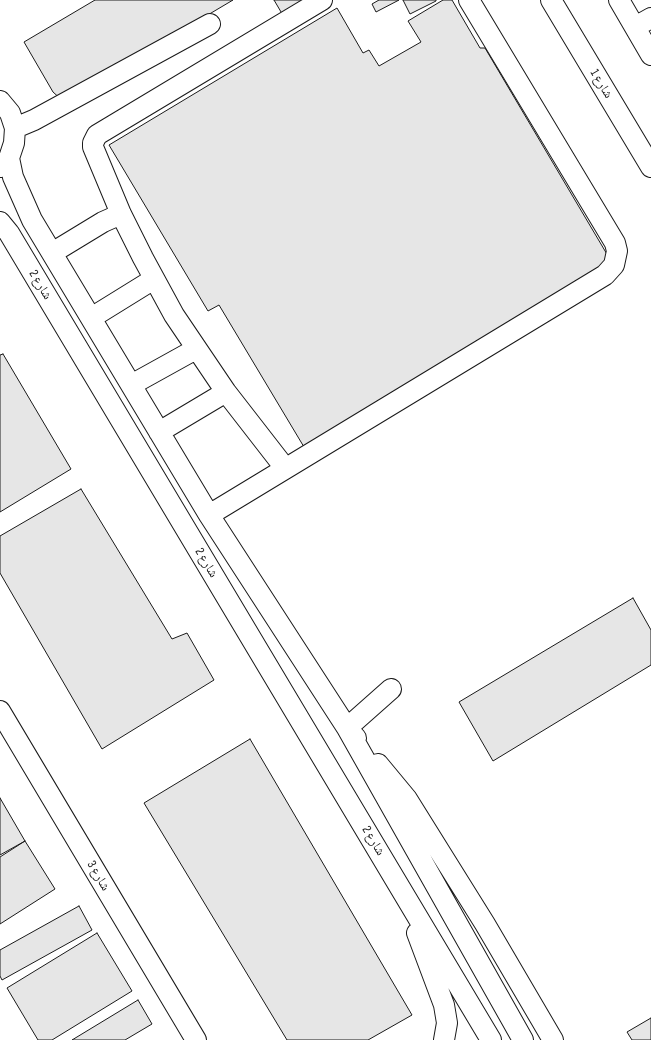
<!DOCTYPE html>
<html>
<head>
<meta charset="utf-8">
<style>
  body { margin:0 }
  canvas { display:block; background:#fff }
</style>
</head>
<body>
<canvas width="651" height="1040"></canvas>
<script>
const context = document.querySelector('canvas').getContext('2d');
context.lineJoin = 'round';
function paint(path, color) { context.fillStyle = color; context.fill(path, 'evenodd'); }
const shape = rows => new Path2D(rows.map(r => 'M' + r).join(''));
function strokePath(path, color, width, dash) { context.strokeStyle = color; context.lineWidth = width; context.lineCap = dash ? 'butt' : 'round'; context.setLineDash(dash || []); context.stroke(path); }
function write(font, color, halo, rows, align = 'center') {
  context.font = font + ' "Sofia Sans Condensed","Noto Naskh Arabic",sans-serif'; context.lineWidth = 3; context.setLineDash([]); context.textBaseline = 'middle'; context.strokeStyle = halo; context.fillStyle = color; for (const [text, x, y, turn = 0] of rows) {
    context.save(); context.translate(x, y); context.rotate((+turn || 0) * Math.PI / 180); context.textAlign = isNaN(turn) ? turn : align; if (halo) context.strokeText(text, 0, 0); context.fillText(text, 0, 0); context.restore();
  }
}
const building = shape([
  [95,0,233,0,63,101,53,92,24,42,95,0],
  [274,0,312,0,284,17,274,0],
  [379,0,399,0,376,12,372,4,379,0],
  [403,0,436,0,436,1,410,14,403,0],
  [443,0,452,0,480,48,485,48,611,261,304,447,219,305,208,311,109,145,337,8,363,53,369,50,379,66,421,42,408,21,443,0],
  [3,354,71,469,0,512,0,355,3,354],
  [81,489,172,639,187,633,214,680,102,749,0,573,0,536,81,489],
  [633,598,651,630,651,665,493,761,459,702,633,598],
  [250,739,412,1015,368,1040,287,1040,144,803,250,739],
  [0,798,25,841,0,855,0,798],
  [25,841,55,889,0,924,0,857,25,841],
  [79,906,92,930,2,980,0,976,0,950,79,906],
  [97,933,132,991,52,1040,38,1040,7,988,97,933],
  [138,1000,152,1024,125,1040,72,1040,138,1000],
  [651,1018,651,1040,632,1040,627,1032,651,1018]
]);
paint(building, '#e6e6e6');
strokePath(building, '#1a1a1a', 1);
const minor = shape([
  [551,0,651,167],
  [619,0,651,55],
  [635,27,651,18],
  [0,101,10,113,15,128,14,143,9,158,1,167],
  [15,128,34,120,210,24],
  [9,158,13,177,32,220,209,515,347,728,523,1040],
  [0,222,9,233,491,1040],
  [52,253,103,222,121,214],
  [91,318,154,279],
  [131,385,196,349],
  [159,432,226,392],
  [285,468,226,392,174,315,143,258,121,214,93,147,93,143,97,135,322,0],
  [209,515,605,275,614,265,617,251,615,243,469,0],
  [0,711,196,1040],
  [356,738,347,728,391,689],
  [378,764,407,799,485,924,553,1040],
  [417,933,444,1005,447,1023,444,1040]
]);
strokePath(minor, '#1a1a1a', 22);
strokePath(minor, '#fff', 20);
write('13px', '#1a1a1a', '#fff', [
  ["شارع 1",601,84,59],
  ["شارع 2",40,285,59],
  ["شارع 2",206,563,59],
  ["شارع 2",373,841,59],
  ["شارع 3",98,876,59]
]);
</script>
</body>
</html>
